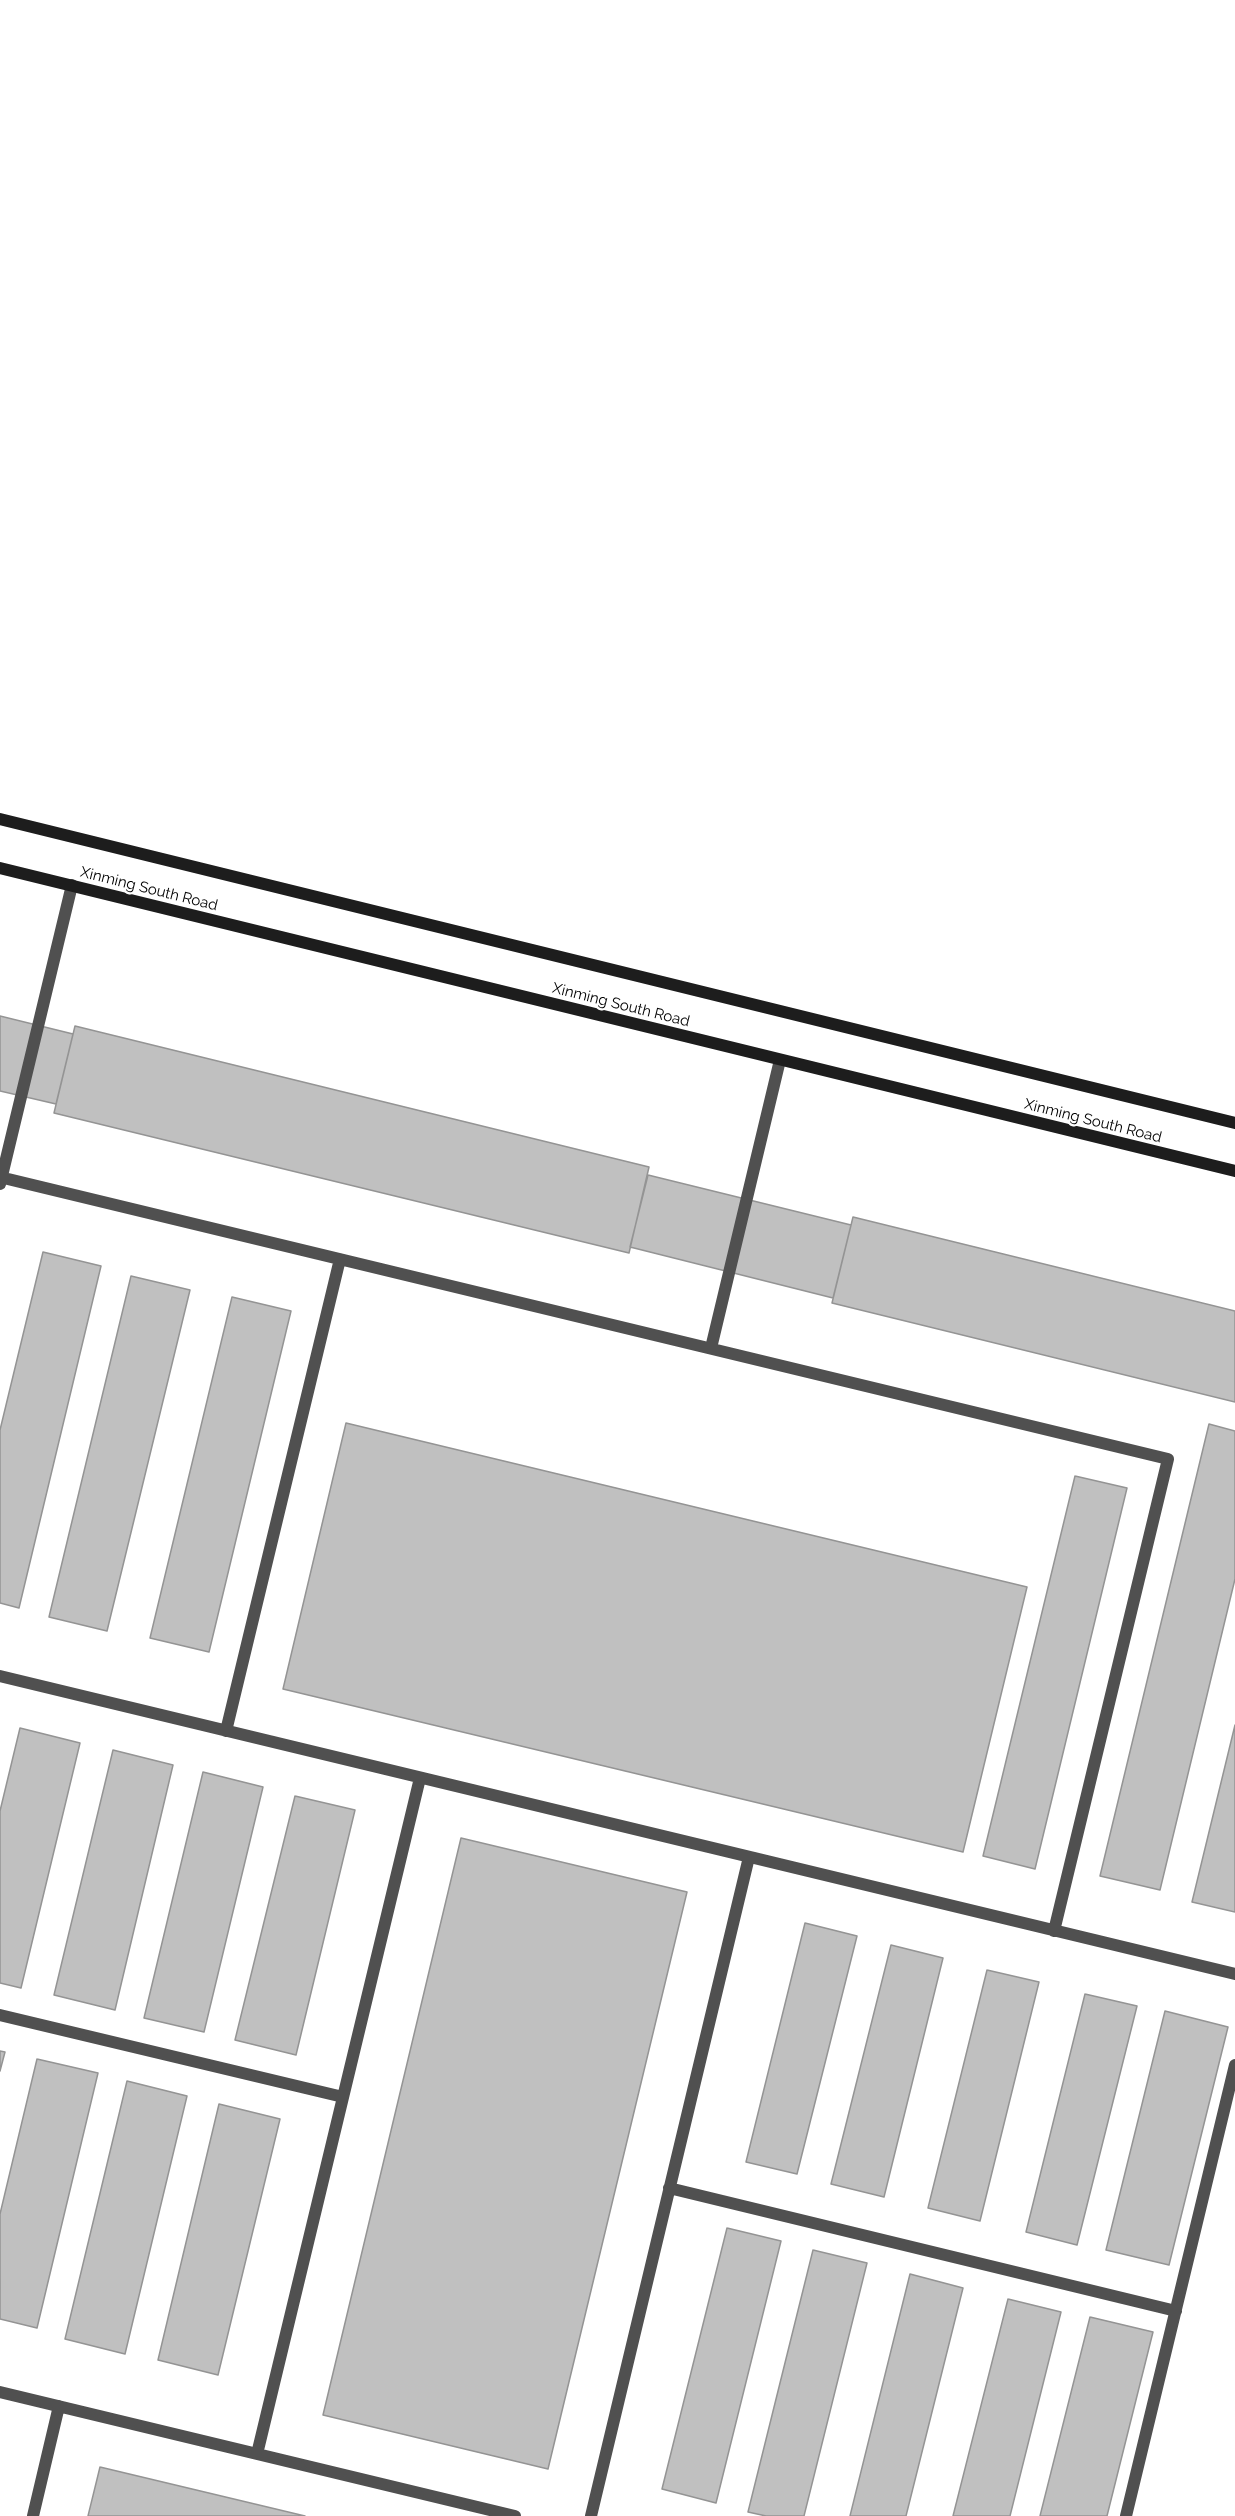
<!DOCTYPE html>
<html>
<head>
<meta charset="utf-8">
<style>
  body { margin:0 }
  canvas { display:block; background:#fff }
</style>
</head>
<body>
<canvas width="1235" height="2516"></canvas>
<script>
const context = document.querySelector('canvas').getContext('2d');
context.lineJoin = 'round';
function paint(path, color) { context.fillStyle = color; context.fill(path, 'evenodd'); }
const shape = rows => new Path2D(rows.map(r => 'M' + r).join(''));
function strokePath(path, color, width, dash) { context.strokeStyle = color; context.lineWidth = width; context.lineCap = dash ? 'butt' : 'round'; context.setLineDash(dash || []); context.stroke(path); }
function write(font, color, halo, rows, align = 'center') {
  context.font = font + ' Raleway,sans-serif'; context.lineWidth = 4.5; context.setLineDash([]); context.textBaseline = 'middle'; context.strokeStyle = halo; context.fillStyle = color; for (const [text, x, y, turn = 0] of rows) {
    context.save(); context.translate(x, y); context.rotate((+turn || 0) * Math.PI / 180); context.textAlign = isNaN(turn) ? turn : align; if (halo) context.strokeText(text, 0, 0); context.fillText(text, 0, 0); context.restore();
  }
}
const building = shape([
  [0,1016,73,1034,56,1104,0,1091,0,1016],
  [75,1026,649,1167,629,1253,54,1113,75,1026],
  [648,1175,851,1225,833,1298,630,1247,648,1175],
  [853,1217,1235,1311,1235,1402,832,1303,853,1217],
  [43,1252,101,1266,19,1608,0,1603,0,1430,43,1252],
  [131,1276,190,1290,107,1631,49,1617,131,1276],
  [232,1297,291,1311,209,1652,150,1638,232,1297],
  [346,1423,1027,1587,963,1852,283,1689,346,1423],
  [1209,1424,1235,1431,1235,1579,1160,1890,1100,1876,1209,1424],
  [1075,1476,1127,1488,1035,1869,983,1856,1075,1476],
  [1235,1725,1235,1912,1192,1902,1235,1725],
  [20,1728,80,1743,21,1988,0,1983,0,1811,20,1728],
  [113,1750,173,1765,115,2010,54,1995,113,1750],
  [203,1772,263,1787,204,2032,144,2018,203,1772],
  [295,1796,355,1810,296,2055,235,2040,295,1796],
  [461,1838,687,1892,548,2469,323,2415,461,1838],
  [805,1923,857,1936,797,2174,746,2162,805,1923],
  [891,1945,943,1958,884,2197,831,2184,891,1945],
  [987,1970,1039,1982,980,2221,928,2208,987,1970],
  [1085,1994,1137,2006,1077,2245,1026,2232,1085,1994],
  [1165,2011,1228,2027,1169,2265,1106,2250,1165,2011],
  [0,2051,5,2052,0,2071,0,2051],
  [37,2059,98,2073,37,2328,0,2319,0,2214,37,2059],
  [127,2081,187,2096,125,2354,65,2339,127,2081],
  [219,2104,280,2119,218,2375,158,2360,219,2104],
  [727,2228,781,2241,716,2503,662,2489,727,2228],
  [813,2250,867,2263,804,2516,766,2516,748,2512,813,2250],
  [910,2274,963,2288,906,2516,850,2516,910,2274],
  [1008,2299,1061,2312,1010,2516,953,2516,1008,2299],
  [1090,2317,1153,2332,1107,2516,1040,2516,1090,2317],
  [100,2467,305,2516,88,2516,100,2467]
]);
paint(building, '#c0c0c0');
strokePath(building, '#949494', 1.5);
strokePath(shape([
  [0,1177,1168,1459,1054,1931],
  [0,1184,72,885],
  [711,1348,780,1060],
  [0,1676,1235,1974],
  [226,1731,340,1259],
  [0,2015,343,2097],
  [669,2188,1176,2311],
  [0,2392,515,2516],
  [257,2454,420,1778],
  [33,2516,59,2406],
  [591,2516,749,1857],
  [1126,2516,1235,2065]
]), '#505050', 12);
strokePath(shape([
  [0,819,1235,1123],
  [0,868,1235,1171]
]), '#1d1d1d', 12);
write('15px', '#000', '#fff', [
  ["Xinming South Road",149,889,14],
  ["Xinming South Road",621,1005,14],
  ["Xinming South Road",1093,1121,14]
]);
</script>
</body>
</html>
